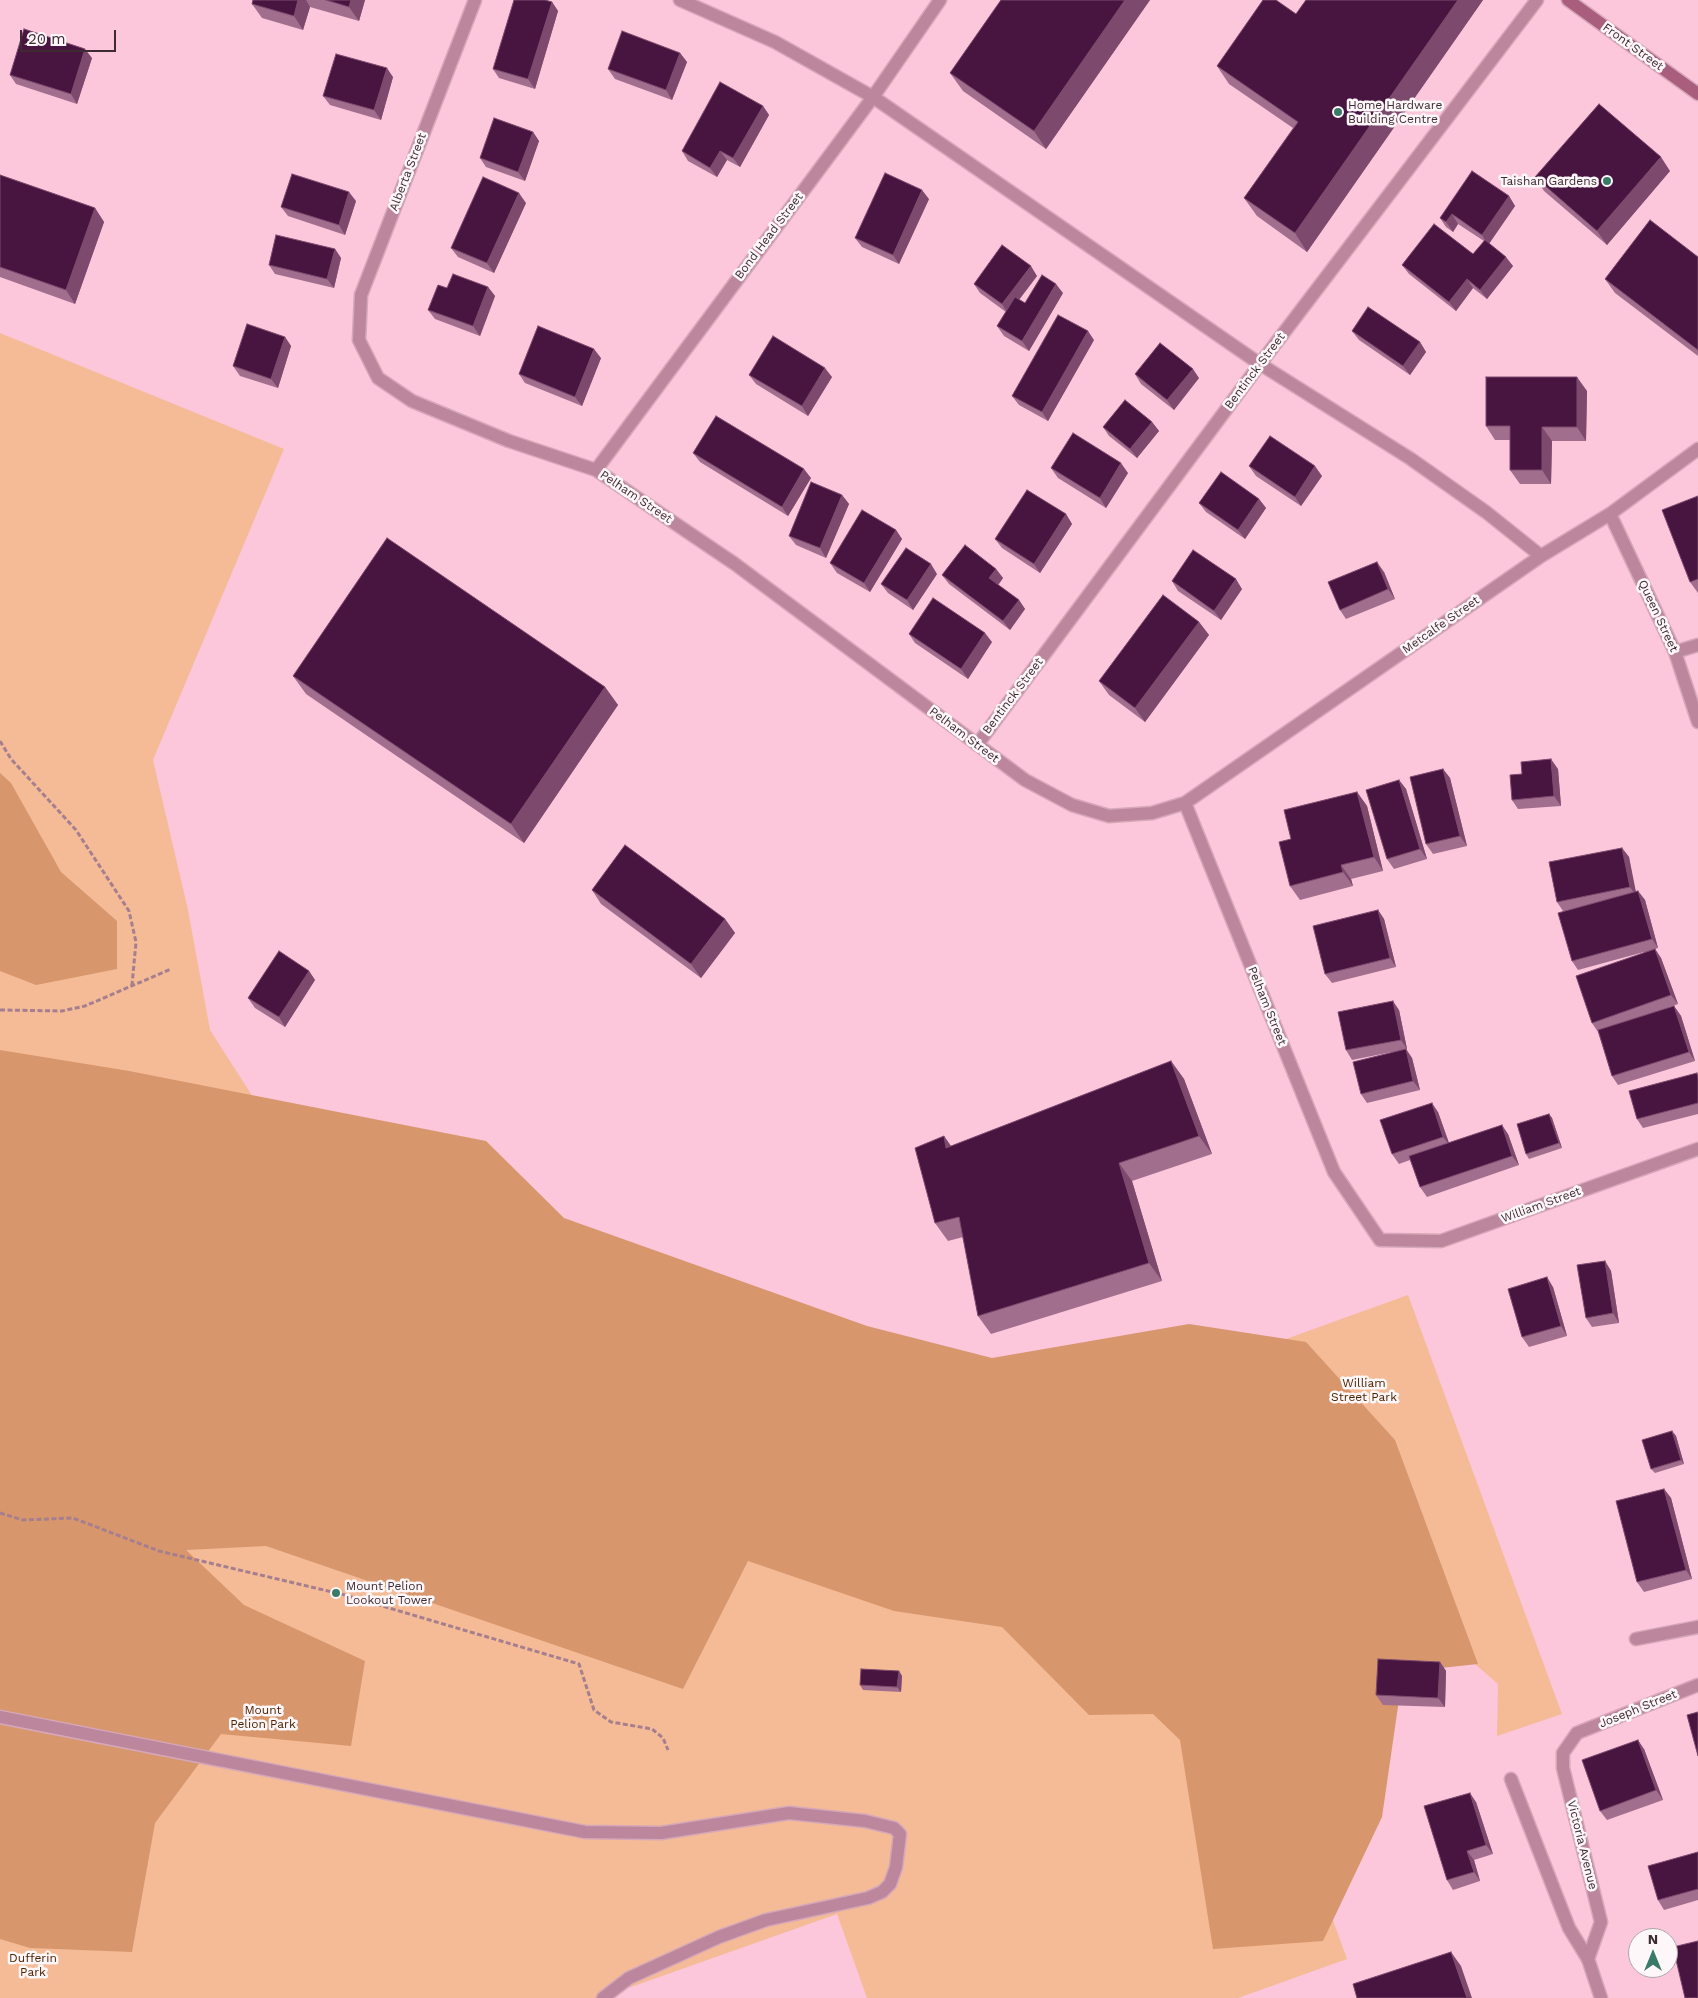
<!DOCTYPE html>
<html>
<head>
<meta charset="utf-8">
<style>
  body { margin:0 }
  #map { position:relative; width:1698px; height:1998px; overflow:hidden; background:#fcc6db; font-family:"Work Sans",sans-serif }
  canvas { display:block }
  .north { position:absolute; left:1628px; top:1928px; width:50px; height:50px; box-sizing:border-box; background:#fdf7f9; border:1px solid #b1a5a9; border-radius:50%; rotate:0deg; font-size:14px; font-weight:700; line-height:20px; text-align:center; color:#3e2a32 }
  .north::after { content:''; display:block; margin:auto; width:18px; height:22px; background:#3a7a69; clip-path:polygon(50% 0,100% 100%,50% 72%,0 100%) }
  .scale { position:absolute; left:20px; top:30px; width:96px; height:22px; box-sizing:border-box; border:2px solid #3e2a32; border-top:0; padding-left:6px; font-size:15px; line-height:18px; white-space:nowrap; color:#3e2a32; -webkit-text-stroke:4px #fdf7f9; paint-order:stroke }
</style>
</head>
<body>
<div id="map">
<canvas width="1698" height="1998"></canvas>
<div class="north">N</div>
<div class="scale">20 m</div>
</div>
<script>
const context = document.querySelector('canvas').getContext('2d');
context.lineJoin = 'round';
function paint(path, color) { context.fillStyle = color; context.fill(path, 'evenodd'); }
const shape = rows => new Path2D(rows.map(r => 'M' + r).join(''));
function strokePath(path, color, width, dash) { context.strokeStyle = color; context.lineWidth = width; context.lineCap = dash ? 'butt' : 'round'; context.setLineDash(dash || []); context.stroke(path); }
function write(font, color, halo, rows, align = 'center') {
  context.font = font + ' "Work Sans",sans-serif'; context.lineWidth = 5; context.setLineDash([]); context.textBaseline = 'middle'; context.strokeStyle = halo; context.fillStyle = color; for (const [text, x, y, turn = 0] of rows) {
    context.save(); context.translate(x, y); context.rotate((+turn || 0) * Math.PI / 180); context.textAlign = isNaN(turn) ? turn : align; if (halo) context.strokeText(text, 0, 0); context.fillText(text, 0, 0); context.restore();
  }
}
paint(shape([
  [0,333,284,449,153,760,188,910,210,1030,380,1295,422,1378,1250,1352,1408,1295,1562,1714,1497,1736,1498,1684,1421,1617,1245,1678,1347,1959,1238,1998,867,1998,837,1914,600,1998,0,1998]
]), '#f4bb96');
paint(shape([
  [0,773,11,783,61,872,117,921,117,969,36,985,0,971],
  [0,1050,129,1071,486,1141,564,1218,867,1326,992,1358,1189,1324,1306,1342,1395,1440,1478,1664,1403,1672,1382,1817,1323,1941,1213,1949,1180,1740,1153,1714,1089,1715,1002,1627,894,1611,748,1561,683,1689,266,1546,186,1550,244,1605,365,1661,351,1746,221,1734,155,1823,132,1952,30,1948,0,1939]
]), '#d7966c');
const service = shape([
  [1636,1639,1698,1627],
  [0,1717,585,1832,661,1833,789,1813,865,1821,894,1828,900,1834,896,1867,890,1884,882,1892,868,1898,766,1920,719,1937,629,1978,603,1998],
  [1511,1779,1569,1928,1588,1959]
]);
const minor = shape([
  [475,0,361,295,359,340,378,378,412,401,509,441,596,470,735,564,1025,780,1072,805,1109,816,1152,813,1185,803,1541,556,1610,514,1698,449],
  [680,0,775,42,873,97,1260,364,1411,459,1486,512,1541,556],
  [596,470,873,97,940,0],
  [1610,514,1675,652,1698,722],
  [1675,652,1698,645],
  [977,745,1260,364,1537,0],
  [1185,803,1334,1172,1380,1240,1441,1241,1698,1149],
  [1601,1998,1588,1959,1601,1922,1563,1768,1563,1753,1577,1733,1698,1685]
]);
const secondary = shape([
  [1568,0,1698,94]
]);
strokePath(service, '#d6a7b9', 15);
strokePath(minor, '#d6a7b9', 15);
strokePath(secondary, '#d6a7b9', 15);
strokePath(shape([
  [0,741,11,759,76,830,129,911,136,942,132,985],
  [0,1010,62,1011,85,1006,171,969],
  [0,1513,23,1520,73,1518,159,1551,345,1595,579,1664,594,1710,611,1722,652,1729,663,1738,668,1750]
]), '#a67f8e', 3, [5, 2.5]);
strokePath(service, '#bc879c', 12);
strokePath(minor, '#bc879c', 12);
strokePath(secondary, '#aa5e7e', 12);
paint(shape([
  [253,0,365,0,359,21,310,7,303,30,262,18,252,4],
  [1001,0,1150,0,1046,149,963,91,950,73],
  [1306,0,1483,0,1307,252,1257,216,1244,198,1293,128,1229,84,1217,66,1296,14],
  [552,2,558,11,535,89,499,78,493,69],
  [680,53,687,62,672,100,615,79,608,69],
  [92,58,77,104,16,84,10,75],
  [393,77,381,120,330,105,323,96],
  [763,106,769,115,740,167,727,160,717,177,688,161,682,151],
  [533,132,539,141,525,181,486,167,480,158],
  [1670,171,1607,245,1544,191,1535,177],
  [0,175,95,208,104,222,75,304,0,277],
  [1509,196,1515,206,1489,244,1513,266,1487,299,1473,288,1456,311,1409,274,1402,265,1473,254,1484,241,1458,224,1453,232,1446,227,1440,218],
  [929,199,899,264,862,247,855,238],
  [356,201,345,235,288,216,281,207],
  [526,203,494,273,458,257,451,248],
  [335,249,341,258,334,288,275,274,269,265],
  [1698,257,1698,356,1615,293,1605,279],
  [1037,276,1019,300,1025,303,1063,293,1029,351,1004,336,997,326,1006,312,980,293,974,284],
  [488,287,495,296,480,336,435,319,428,310,447,288],
  [1352,331,1420,342,1426,352,1410,375,1359,340],
  [285,337,291,346,278,388,240,376,233,366],
  [1094,340,1048,421,1019,405,1012,396],
  [601,358,582,406,525,383,519,374],
  [1135,374,1199,378,1174,410,1141,384],
  [749,375,832,377,808,416,756,384],
  [1587,391,1586,441,1552,441,1551,484,1520,484,1510,470,1510,440,1495,440,1486,426],
  [1152,422,1159,431,1137,458,1109,436,1103,427],
  [693,453,811,478,788,516,700,462],
  [1249,466,1322,476,1301,506,1256,476],
  [1051,468,1128,473,1106,508,1058,478],
  [842,495,849,504,826,558,796,545,789,536],
  [1698,496,1698,593,1690,582],
  [1259,499,1266,508,1245,539,1206,512,1199,503],
  [1066,514,1072,524,1040,573,1002,548,995,539],
  [896,530,902,539,870,592,837,573,830,563],
  [996,569,1003,578,998,585,1019,600,1025,609,1010,630,949,584,942,575],
  [1384,572,1395,599,1346,619,1340,610],
  [937,574,913,610,888,593,881,584],
  [1172,581,1242,589,1221,620,1178,591],
  [1199,622,1209,635,1145,722,1109,695,1099,681],
  [909,634,992,642,968,679,915,643],
  [293,676,605,687,618,705,524,843,306,694],
  [1443,769,1450,778,1467,846,1433,854,1426,844],
  [1558,769,1561,806,1518,809,1512,800],
  [1399,780,1406,789,1427,859,1394,869,1387,859],
  [1357,792,1367,806,1383,871,1351,879,1353,886,1300,900,1290,886,1291,839],
  [1622,848,1629,857,1635,891,1638,891,1645,900,1658,948,1655,949,1661,958,1678,1004,1659,1011,1674,1006,1681,1016,1695,1061,1618,1085,1612,1076,1598,1032,1592,1023,1644,952,1578,970,1572,961,1563,911,1557,902],
  [592,890,725,919,735,933,701,978,601,904],
  [1378,910,1384,919,1396,967,1332,983,1325,974],
  [309,971,315,980,285,1027,255,1008,248,998],
  [1399,1010,1407,1049,1406,1049,1412,1058,1420,1090,1367,1103,1361,1094,1392,1052,1352,1060,1346,1050],
  [1171,1061,1184,1079,1212,1154,1132,1181,1162,1281,991,1334,978,1316,963,1237,948,1241,935,1223,944,1136,951,1146],
  [1698,1075,1698,1114,1643,1128,1637,1119],
  [1438,1112,1449,1143,1508,1134,1519,1165,1427,1197,1420,1187,1410,1160,1399,1164,1392,1154],
  [1549,1114,1552,1118,1562,1148,1529,1159,1526,1154],
  [1605,1261,1611,1271,1619,1323,1592,1327,1586,1318],
  [1553,1287,1567,1336,1529,1347,1522,1337],
  [1672,1431,1676,1436,1684,1464,1655,1473,1651,1469],
  [1664,1489,1671,1498,1692,1579,1644,1592,1637,1582],
  [1440,1662,1446,1671,1445,1707,1383,1705,1376,1695],
  [899,1671,902,1676,901,1692,863,1690,860,1685],
  [1644,1749,1663,1800,1607,1820,1600,1811],
  [1476,1802,1493,1854,1474,1860,1480,1881,1453,1890,1447,1880],
  [1698,1852,1698,1900,1664,1910,1658,1900]
]), '#a26e8e');
paint(shape([
  [298,0,306,0,310,7,303,30,294,16],
  [351,0,365,0,359,21,349,7],
  [1125,0,1150,0,1046,149,1034,131],
  [1458,0,1483,0,1307,252,1295,233],
  [552,2,558,11,535,89,528,79],
  [85,49,92,58,77,104,71,94],
  [680,53,687,62,672,100,666,90],
  [387,68,393,77,381,120,374,110],
  [763,106,769,115,740,167,733,158],
  [533,132,539,141,525,181,518,172],
  [720,151,727,160,717,177,710,168],
  [1661,157,1670,171,1607,245,1597,231],
  [922,190,929,199,899,264,893,255],
  [349,192,356,201,345,235,339,225],
  [519,193,526,203,494,273,487,263],
  [1509,196,1515,206,1488,245,1482,235],
  [95,208,104,222,75,304,66,290],
  [1452,214,1458,224,1453,232,1446,222],
  [335,249,341,258,334,288,327,279],
  [1506,257,1513,266,1487,299,1480,290],
  [1031,266,1037,276,1008,314,1002,304],
  [1467,279,1473,288,1456,311,1449,302],
  [1056,284,1063,293,1029,351,1022,341],
  [488,287,495,296,480,336,473,326],
  [1088,331,1094,340,1048,421,1042,412],
  [285,337,291,346,278,388,271,379],
  [1420,342,1426,352,1410,375,1403,366],
  [594,349,601,358,582,406,575,397],
  [825,368,832,377,808,416,802,406],
  [1193,369,1199,378,1174,410,1167,400],
  [1577,377,1587,391,1586,441,1577,427],
  [1152,422,1159,431,1137,458,1130,449],
  [1542,427,1552,441,1551,484,1542,470],
  [1121,463,1128,473,1106,508,1100,498],
  [1315,466,1322,476,1301,506,1295,497],
  [804,469,811,478,788,516,782,507],
  [842,495,849,504,826,558,820,548],
  [1259,499,1266,508,1245,539,1238,530],
  [1066,514,1072,524,1040,573,1034,564],
  [896,530,902,539,870,592,864,583],
  [1377,562,1384,572,1395,599,1388,589],
  [931,564,937,574,913,610,907,600],
  [996,569,1003,578,996,588,989,578],
  [1236,579,1242,589,1221,620,1214,611],
  [1019,600,1025,609,1010,630,1003,621],
  [1199,622,1209,635,1145,722,1135,708],
  [985,633,992,642,968,679,961,669],
  [605,687,618,705,524,843,511,824],
  [1551,759,1558,769,1561,806,1554,796],
  [1443,769,1450,778,1467,846,1460,836],
  [1399,780,1406,789,1427,859,1420,849],
  [1357,792,1367,806,1383,871,1374,857],
  [1622,848,1629,857,1637,897,1630,887],
  [1341,865,1351,879,1353,886,1343,872],
  [1638,891,1645,900,1658,948,1652,939],
  [1378,910,1384,919,1396,967,1390,958],
  [725,919,735,933,701,978,691,964],
  [1655,949,1661,958,1678,1004,1671,995],
  [309,971,315,980,285,1027,279,1017],
  [1393,1001,1399,1010,1407,1049,1401,1040],
  [1674,1006,1681,1016,1695,1061,1689,1052],
  [1406,1049,1412,1058,1420,1090,1413,1081],
  [1171,1061,1184,1079,1212,1154,1199,1136],
  [1432,1103,1438,1112,1450,1146,1443,1137],
  [1549,1114,1552,1118,1562,1148,1559,1143],
  [1502,1125,1508,1134,1519,1165,1512,1156],
  [944,1136,957,1155,946,1148],
  [1119,1163,1132,1181,1162,1281,1149,1263],
  [1605,1261,1611,1271,1619,1323,1613,1313],
  [1547,1277,1553,1287,1567,1336,1561,1326],
  [1672,1431,1676,1436,1684,1464,1681,1460],
  [1664,1489,1671,1498,1692,1579,1686,1570],
  [1440,1662,1446,1671,1445,1707,1438,1698],
  [899,1671,902,1676,901,1692,897,1687],
  [1638,1740,1644,1749,1663,1800,1656,1790],
  [1470,1793,1476,1802,1493,1854,1486,1845],
  [1467,1851,1474,1860,1480,1881,1474,1872],
  [1451,1952,1461,1966,1472,1998,1467,1998]
]), '#7d4a6e');
const building = shape([
  [253,0,298,0,294,16,252,4,253,0],
  [326,0,351,0,349,7,326,0],
  [514,0,545,0,552,2,528,79,493,69,514,0],
  [1001,0,1125,0,1034,131,950,73,1001,0],
  [1263,0,1276,0,1296,14,1306,0,1458,0,1295,233,1244,198,1298,122,1217,66,1263,0],
  [24,29,85,49,71,94,10,75,24,29],
  [622,31,680,53,666,90,608,69,622,31],
  [336,54,387,68,374,110,323,96,336,54],
  [720,82,763,106,733,158,720,151,710,168,682,151,720,82],
  [1599,104,1661,157,1597,231,1535,177,1599,104],
  [494,118,533,132,518,172,480,158,494,118],
  [1472,171,1509,196,1482,235,1452,214,1446,222,1440,218,1472,171],
  [885,173,922,190,893,255,855,238,885,173],
  [292,174,349,192,339,225,281,207,292,174],
  [0,175,95,208,66,290,0,267,0,175],
  [483,177,519,193,487,263,451,248,483,177],
  [1650,220,1698,257,1698,350,1605,279,1650,220],
  [1434,224,1473,254,1485,240,1506,257,1480,290,1467,279,1449,302,1402,265,1434,224],
  [276,235,335,249,327,279,269,265,276,235],
  [1002,245,1031,266,1002,304,974,284,1002,245],
  [453,274,488,287,473,326,428,310,438,285,447,288,453,274],
  [1042,275,1056,284,1022,341,997,326,1015,297,1025,303,1042,275],
  [1368,307,1420,342,1403,366,1352,331,1368,307],
  [1058,315,1088,331,1042,412,1012,396,1058,315],
  [247,324,285,337,271,379,233,366,247,324],
  [538,326,594,349,575,397,519,374,538,326],
  [773,336,825,368,802,406,749,375,773,336],
  [1160,343,1193,369,1167,400,1135,374,1160,343],
  [1486,377,1577,377,1577,427,1542,427,1542,470,1510,470,1510,426,1486,426,1486,377],
  [1125,400,1152,422,1130,449,1103,427,1125,400],
  [716,416,804,469,782,507,693,453,716,416],
  [1073,433,1121,463,1100,498,1051,468,1073,433],
  [1270,436,1315,466,1295,497,1249,466,1270,436],
  [1221,472,1259,499,1238,530,1199,503,1221,472],
  [811,482,842,495,820,548,789,536,811,482],
  [1027,490,1066,514,1034,564,995,539,1027,490],
  [1698,496,1698,579,1690,582,1662,510,1698,496],
  [862,510,896,530,864,583,830,563,862,510],
  [387,538,605,687,511,824,293,676,387,538],
  [965,545,996,569,989,578,1019,600,1003,621,942,575,965,545],
  [906,548,931,564,907,600,881,584,906,548],
  [1193,550,1236,579,1214,611,1172,581,1193,550],
  [1377,562,1388,589,1340,610,1328,582,1377,562],
  [1163,595,1199,622,1135,708,1099,681,1163,595],
  [933,598,985,633,961,669,909,634,933,598],
  [1551,759,1554,796,1512,800,1510,775,1522,774,1521,762,1551,759],
  [1443,769,1460,836,1426,844,1410,777,1443,769],
  [1399,780,1420,849,1387,859,1366,790,1399,780],
  [1357,792,1374,857,1341,865,1343,872,1290,886,1279,842,1291,839,1284,810,1357,792],
  [625,845,725,919,691,964,592,890,625,845],
  [1622,848,1630,887,1557,902,1549,862,1622,848],
  [1638,891,1652,939,1572,961,1558,913,1638,891],
  [1378,910,1390,958,1325,974,1313,926,1378,910],
  [1655,949,1671,995,1592,1023,1576,976,1655,949],
  [279,951,309,971,279,1017,248,998,279,951],
  [1393,1001,1401,1040,1346,1050,1338,1012,1393,1001],
  [1674,1006,1689,1052,1612,1076,1598,1030,1674,1006],
  [1406,1049,1413,1081,1361,1094,1353,1062,1406,1049],
  [1171,1061,1199,1136,1119,1163,1149,1263,978,1316,959,1217,935,1223,915,1148,944,1136,946,1148,1171,1061],
  [1697,1073,1698,1078,1698,1103,1637,1119,1629,1091,1697,1073],
  [1432,1103,1443,1137,1392,1154,1380,1120,1432,1103],
  [1549,1114,1559,1143,1526,1154,1517,1124,1549,1114],
  [1502,1125,1512,1156,1420,1187,1409,1156,1502,1125],
  [1605,1261,1613,1313,1586,1318,1577,1265,1605,1261],
  [1547,1277,1561,1326,1522,1337,1508,1289,1547,1277],
  [1672,1431,1681,1460,1651,1469,1642,1440,1672,1431],
  [1664,1489,1686,1570,1637,1582,1616,1501,1664,1489],
  [1378,1659,1440,1662,1438,1698,1376,1695,1378,1659],
  [861,1669,899,1671,897,1687,860,1685,861,1669],
  [1698,1712,1698,1756,1687,1715,1698,1712],
  [1638,1740,1656,1790,1600,1811,1582,1760,1638,1740],
  [1470,1793,1486,1845,1467,1851,1474,1872,1447,1880,1424,1806,1470,1793],
  [1698,1852,1698,1889,1658,1900,1648,1866,1698,1852],
  [1698,1941,1698,1998,1685,1998,1673,1947,1698,1941],
  [1451,1952,1467,1998,1357,1998,1353,1984,1451,1952]
]);
paint(building, '#471540');
strokePath(building, '#7d4a6e', 1);
for (const [x, y, r, color] of [
  [1338,112,5,"#3a7a69"],
  [1607,181,5,"#3a7a69"],
  [336,1593,5,"#3a7a69"]
]) { const dot = new Path2D(); dot.arc(x, y, r, 0, 2 * Math.PI); context.fillStyle = color; context.fill(dot); strokePath(dot, '#fdf7f9', 2); }
write('12px', '#3e2a32', '#fdf7f9', [
  ["Front Street",1633,47,36],
  ["Alberta Street",408,172,-69],
  ["Bond Head Street",769,236,-53],
  ["Bentinck Street",1255,371,-53],
  ["Pelham Street",636,497,34],
  ["Queen Street",1658,616,65],
  ["Metcalfe Street",1441,625,-35],
  ["Bentinck Street",1013,696,-53],
  ["Pelham Street",964,735,37],
  ["Pelham Street",1267,1006,68],
  ["William Street",1541,1205,-20],
  ["Joseph Street",1638,1709,-22],
  ["Victoria Avenue",1582,1845,76]
]);
write('12px', '#3e2a32', '#fdf7f9', [
  ["Home Hardware",1348,105],
  ["Building Centre",1348,119],
  ["Taishan Gardens",1597,181,"right"],
  ["Mount Pelion",346,1586],
  ["Lookout Tower",346,1600]
], 'left');
write('12px', '#4c2301', '#fdf7f9', [
  ["William",1364,1383],
  ["Street Park",1364,1397],
  ["Mount",263,1710],
  ["Pelion Park",263,1724],
  ["Dufferin",33,1958],
  ["Park",33,1972]
]);
</script>
</body>
</html>
